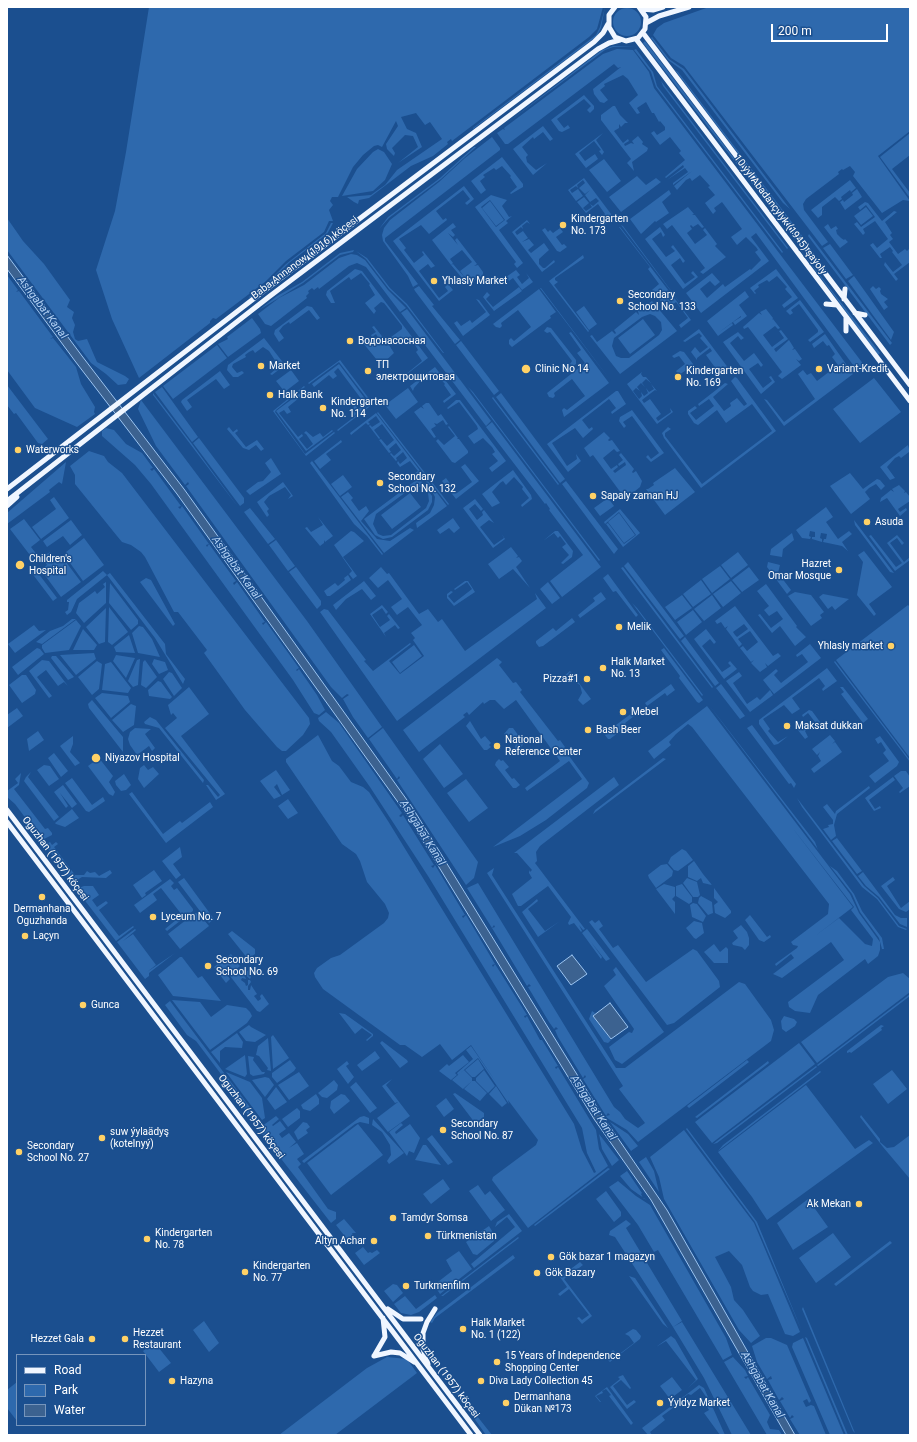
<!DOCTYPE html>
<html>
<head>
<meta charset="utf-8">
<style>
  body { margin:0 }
  #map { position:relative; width:917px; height:1442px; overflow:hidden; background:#1b4f8f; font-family:Roboto,sans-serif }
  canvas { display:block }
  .frame { position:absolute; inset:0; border:8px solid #fff; pointer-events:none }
  .legend { position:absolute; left:16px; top:1354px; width:130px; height:72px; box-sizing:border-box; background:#1b4f8f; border:1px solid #7695bc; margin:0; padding:5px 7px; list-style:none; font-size:12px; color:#fff }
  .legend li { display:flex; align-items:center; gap:8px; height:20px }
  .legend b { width:20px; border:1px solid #7695bc }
  .scale { position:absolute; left:771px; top:24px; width:117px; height:18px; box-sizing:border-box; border:2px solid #fff; border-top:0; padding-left:5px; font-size:12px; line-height:14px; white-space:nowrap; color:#fff; -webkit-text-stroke:3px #1b4f8f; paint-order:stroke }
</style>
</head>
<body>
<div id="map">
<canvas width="917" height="1442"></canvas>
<div class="frame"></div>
<ul class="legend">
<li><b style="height:5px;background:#f0f6ff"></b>Road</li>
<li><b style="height:11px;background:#2e69ad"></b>Park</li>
<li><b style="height:11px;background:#3c6290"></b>Water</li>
</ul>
<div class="scale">200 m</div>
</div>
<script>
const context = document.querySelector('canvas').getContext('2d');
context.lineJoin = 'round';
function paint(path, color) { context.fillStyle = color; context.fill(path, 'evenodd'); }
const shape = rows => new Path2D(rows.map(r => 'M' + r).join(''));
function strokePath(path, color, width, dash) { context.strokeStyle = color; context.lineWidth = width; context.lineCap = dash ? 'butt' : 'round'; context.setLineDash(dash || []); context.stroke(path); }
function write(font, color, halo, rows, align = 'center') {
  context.font = font + ' Roboto,sans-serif'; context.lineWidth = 3; context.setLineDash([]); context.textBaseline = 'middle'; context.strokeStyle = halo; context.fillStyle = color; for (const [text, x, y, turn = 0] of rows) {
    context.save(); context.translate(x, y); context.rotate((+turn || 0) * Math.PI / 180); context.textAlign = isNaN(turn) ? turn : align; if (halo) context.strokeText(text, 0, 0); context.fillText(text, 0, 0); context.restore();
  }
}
paint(shape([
  [149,7,603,7,597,29,589,37,452,141,451,139,447,142,448,144,433,156,411,166,369,198,359,200,358,204,354,202,347,197,371,195,375,192,385,185,397,170,442,139,430,122,425,125,416,113,401,117,407,129,416,133,422,147,398,163,418,147,413,136,405,135,392,148,395,153,394,156,387,149,386,144,398,126,396,121,382,147,378,145,374,146,363,155,353,167,338,197,332,197,330,201,333,205,329,210,333,221,329,221,324,232,286,261,265,282,216,319,213,318,210,321,210,323,139,378,112,319,96,270,115,211,126,152],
  [605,7,601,28,597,36,473,129,473,128,596,35,600,27],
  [709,7,910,7,910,131,878,156,910,201,903,200,882,213,853,176,855,172,850,166,843,170,842,169,838,172,839,174,806,199,803,204,804,210,828,242,822,246,684,66,671,58,653,35,657,28,664,23],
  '613 22a14 14 0 1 1 28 0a14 14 0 1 1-28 0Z',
  [652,37,669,59,684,69,790,209,783,203,682,70,668,60,651,38],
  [645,41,768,203,767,203,643,43],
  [613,46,635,47,613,47,605,50,507,123,602,50],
  [617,49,633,50,649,72,654,88,864,365,858,370,856,369,756,233,751,237,769,261,701,313,686,293,712,273,720,282,715,286,710,281,700,289,707,298,723,284,725,287,750,269,751,270,761,260,755,252,758,250,756,247,746,237,737,245,731,237,742,229,722,202,714,208,716,211,713,214,705,203,715,195,708,187,710,186,700,175,692,181,690,178,686,180,677,190,674,186,692,171,673,185,673,183,688,172,685,168,667,180,684,167,683,165,666,178,665,177,685,160,679,153,681,151,670,137,660,145,651,133,654,131,657,135,665,130,665,127,660,121,659,122,654,113,652,113,646,102,637,108,640,113,637,114,629,103,638,95,628,79,623,75,604,84,605,86,600,90,608,100,604,103,600,102,594,94,593,89,621,67,618,68,614,64,508,144,505,144,497,133,503,129,505,130,504,128,603,54],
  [636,49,653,72,657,86,783,252,782,253,656,87,651,72,634,50],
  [675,70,678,72,803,237,802,238],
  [661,81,788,248,787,249,663,86],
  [584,95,594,106,594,109,590,113,587,110,591,106,584,99,557,119,564,128,568,125,570,128,562,132,559,131,551,120],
  [613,106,615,106,620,115,628,123,625,123,621,127,619,124,619,128,614,131,623,143,628,139,629,141,624,144,625,146,631,143,634,144,632,141,638,136,643,142,642,144,648,148,647,151,632,162,634,171,627,163,631,159,601,120,601,115],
  [543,126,553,139,550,141,543,132,534,139,533,137,522,147,528,155,526,157,527,162,536,170,547,163,533,175,513,149],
  [603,133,596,140,604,152,602,155,599,151,601,150,594,141,579,153,585,161,595,154,598,159,586,168,575,154],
  [910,133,910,155,892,169,910,193,910,198,880,157],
  [492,137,500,148,500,150,385,238,385,241,418,284,413,287,408,276,383,241,382,235,384,228,390,220,439,182,465,158],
  [474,147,476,147,441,179,389,218,379,229,388,217,440,178],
  [378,149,384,152,392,164,385,180,373,191,342,196,357,169,373,152],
  [502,157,523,184,523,187,511,194,510,193,517,187,510,177,511,176,502,166,496,170,494,168,483,175,485,177,480,181,486,190,481,194,471,181],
  [604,159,621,181,607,192,589,170],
  [637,176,646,185,656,178,661,182,621,212,609,197],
  [584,178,614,218,604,225,600,221,597,224,594,222,605,214,598,204,586,213,577,202,584,197,589,203,583,208,586,211,592,207,590,204,593,206,599,201,596,198,590,202,585,195,590,190,585,194,579,188,585,183,583,180,577,185,578,188,576,186,570,190,572,193,578,189,583,196,576,201,568,190],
  [850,180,856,188,851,192,850,190,841,197,842,199,839,201,835,197,822,207,822,215,818,218,811,210],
  [464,186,474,199,467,205,465,203,470,199,463,190,436,211,443,220,446,218,447,220,429,234,421,225,399,239,406,248,404,250,414,263,424,255,422,252,423,251,435,266,431,268,428,264,419,271,439,298,448,291,445,287,448,284,453,290,439,301,393,241],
  [857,189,862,197,845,210,840,202,843,200,844,202,853,195,852,193],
  [669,190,671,194,662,202,669,213,656,222,655,221,641,234,630,219],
  [491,195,507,200,502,206,509,217,512,216,506,221,508,223,499,230,523,263,517,268,514,264,516,262,475,207],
  [490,200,505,220,496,227,481,207],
  [490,201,504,220,496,226,482,208],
  [865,202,868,203,882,221,894,211,897,212,885,222,892,233,890,235,893,239,889,242,898,254,905,249,907,251,910,248,910,262,894,274,898,279,896,281,884,265,885,262,893,272,902,265,892,252,893,251,890,247,880,254,882,258,880,258,870,245,873,243,877,248,888,239,875,221,863,229,865,233,863,235,854,224,857,222,861,227,875,217,866,205,860,210,858,207],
  [688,207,694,214,692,215,695,215,704,227,702,228,698,224,693,227,691,225,690,226,692,229,687,233,695,244,707,235,703,230,705,228,717,244,715,246,726,257,703,274,700,272,705,268,672,225,667,229,663,224],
  [866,207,873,216,861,225,854,216],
  [7,218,23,241,44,264,70,300,67,307,74,312,72,318,75,325,73,332,75,339,78,341,87,339,97,362,125,376,129,379,126,384,118,385,106,374,91,363,7,250],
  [527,220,530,224,527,222,522,226,523,229,521,227,515,232,517,235,523,231,528,238,522,242,529,239,534,245,528,250,531,253,544,243,549,250,539,259,539,264,543,268,545,268,554,260,555,262,542,272,512,232],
  [331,223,333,223,331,227,327,234,289,263,268,284,250,298,249,297,267,283,286,264,326,233],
  [453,223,456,227,451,230,455,235,453,237,448,233,458,245,455,240,457,238,477,264,474,266,478,265,483,272,483,275,468,285,451,265,453,264,466,279,460,271,472,262,462,250,450,259,453,263,451,265,432,240],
  [828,224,831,229,836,226,838,229,836,230,837,234,841,238,844,240,845,239,848,242,840,248,824,227],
  [621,225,623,226,692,319],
  [619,227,620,227,691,320,681,328,679,325,688,318,676,302,667,309,652,290,659,284,648,269,650,267],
  [660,227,665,235,663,237,661,232,652,239,666,257,675,251,671,247,673,245,685,261,683,263,680,258,671,265,685,284,695,277,691,273,693,271,698,277,683,289,645,239],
  [545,228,548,232,550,230,553,233,560,228,563,232,556,237,562,245,564,244,567,247,560,252,557,251,542,230],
  [809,234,892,343,890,345,808,236],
  [796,244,843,305,880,353,878,355],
  [830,244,853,275,846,279,823,248],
  [354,250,353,252,340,255,303,283,259,310,277,296,302,282,340,253],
  [356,251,367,258,390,288,407,304,444,353,443,353,406,305,389,289,366,259],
  [351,254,357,255,365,260,388,290,406,308,400,312,366,267,357,263,349,266,319,289,318,287,314,290,312,288,308,291,309,293,306,296,307,298,271,326,265,324,258,314,279,298,304,285,339,258],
  [583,255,584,258,555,278,555,280,558,282,554,285,589,331,588,332,549,281],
  [355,269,362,271,428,358,399,380,422,361,416,352,418,350,413,341,411,342,407,337,397,345,391,337,402,329,402,326,384,303,381,302,374,308,376,311,374,314,365,303,375,295,369,285,370,284,361,273,351,280,349,277,330,291,335,303,331,303,326,295,327,291],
  [776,269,798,298,784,308,782,305,792,297,785,289,787,287,777,276,769,282,767,280,758,285,759,287,754,291,756,293,755,294,750,288],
  [516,270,520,275,517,277,522,284,529,278,526,273,533,282,522,290,513,278,509,281,506,277],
  [7,275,18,290,16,292,19,291,53,337,50,339,53,338,76,367,81,384,95,407,94,412,95,414,77,427,35,408,7,370],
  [854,276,894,332,891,340,848,281],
  [419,286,434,305,432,306,460,340,455,344,415,291,414,289],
  [873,286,876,289,879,287,881,289,880,291,881,294,888,299,884,302,888,307,884,310,870,289],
  [519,287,522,291,494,311,483,297,487,292,490,295,486,299,493,307],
  [541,288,611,381,540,288],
  [539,289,556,312,550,316,551,318,512,347,509,344,509,340,511,338,514,341,531,327,518,310,501,323,502,326,500,328,496,327,493,324],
  [745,291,749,297,739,305,747,316,735,325,733,322,741,317,741,316,718,333,732,323,733,325,718,336,707,321],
  [476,299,479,300,490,315,463,336,454,323,457,321,461,326,470,320,472,323,486,312],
  [800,300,824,332,810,342,808,340,818,332,818,330,799,304,791,310,793,313,790,315,786,311],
  [652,301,677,331,620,374,590,336,592,335,597,342,612,331,615,334,616,333,614,330,636,312,639,315,638,311],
  [650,314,655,316,661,322,662,330,659,335,629,358,621,358,616,356,612,346,614,338,642,317],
  [307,306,312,307,320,318,317,320,309,310,290,324,289,322,283,326,279,331,284,338,279,342,274,334,275,330],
  [584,306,597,324,589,330,576,312],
  [407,309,491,421,486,426,401,313],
  [766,309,773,318,772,320,773,319,780,328,778,329,775,326,763,335,772,347,784,338,779,331,781,330,788,339,774,349,776,352,789,340,794,348,792,350,795,349,802,359,799,361,796,359,801,365,782,379,778,376,782,372,748,327,744,329,743,327,759,313,762,315,760,312],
  [252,318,260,329,261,333,228,357,218,344,228,339,227,337],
  [643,319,655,335,630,354,618,338],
  [374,326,388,344,385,346,389,345,394,353,381,365,359,338,361,337,364,341,369,337,370,338,367,341,370,346,379,339,376,334,372,337,371,335,376,332,372,327],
  [547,327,551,328,576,360,576,364,573,366,570,364,572,361,550,332,547,333,544,331],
  [699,329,729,369,713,381,710,377,713,379,726,370,723,366,717,370,711,362,706,355,712,351,710,348,697,358,697,360,691,352,695,347,700,353,708,347,700,338,702,336,699,333,685,342,683,341],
  [571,332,609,383,564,417,562,410,564,408,567,410,585,396,572,379,554,393,555,396,553,398,549,397,547,393,585,363,577,353,581,350,569,333],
  [738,332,744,338,741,340,738,336,730,343,744,361,754,353,763,365,761,367,758,363,749,369,763,388,772,381,769,377,771,376,775,382,761,394,723,342],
  [825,334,853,374,784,426,764,399,767,400,784,422,815,399,798,374,803,370,807,375,811,373,817,381,838,365,832,357,835,354,829,345,827,346,823,341,814,348,812,344],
  [264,338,285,365,272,375,270,374,277,368,278,365,269,351,263,347,255,353,253,350,249,352,245,355,246,357,233,364,232,367,237,373,242,371,244,373,238,377,233,377,227,370,228,365],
  [461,341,499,391,494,395,456,345],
  [217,345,227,358,173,399,163,386],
  [680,351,684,352,699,372,696,373,693,369,691,370,689,368,679,375,676,371,685,364,679,356,674,358,672,356],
  [340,360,373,404,338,431,337,430,371,404,339,362,309,384,308,383],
  [339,364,369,404,354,416,350,411,354,407,348,399,350,398,358,409,365,404,338,368,334,372,337,376,333,379,329,375,314,387,312,384],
  [435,367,456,394,444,403,443,401,451,395,444,385,445,384,436,374,430,378,429,376,422,379,414,388,413,391,410,386],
  [291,370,299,381,282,394,281,393,284,391,276,381],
  [220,371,230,385,224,389,216,379,187,400,192,407,187,411,181,402,182,400],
  [642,372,641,374,643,377,646,377,651,383,646,379,642,383,645,387,641,383,637,387,640,391,636,388,633,391,639,399,642,396,641,392,644,396,648,393,646,388,649,392,654,389,651,384,657,391,655,390,642,400,644,403,650,399,661,414,656,418,658,421,671,412,670,408,673,412,657,424,627,384],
  [735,377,737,378,776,431,701,488,664,438,662,433,668,427,671,429,665,433,665,436,702,484,772,431,752,404,726,423,717,410,698,425,694,423,688,414,688,411,695,406,697,408,690,413,696,420,714,406,709,399,699,406,698,404,725,383,728,384,713,397,724,411,731,406,730,403,737,398,744,406,747,404,731,381],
  [874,378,901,412,860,443,833,409],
  [7,385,48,439,42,444,38,443,16,413,14,414,7,405],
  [304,386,305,387,276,410,275,412,305,454,334,432,335,433,306,456,273,411],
  [162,387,198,437,192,442,155,392],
  [468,387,473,392,600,560,599,561],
  [408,388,418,402,396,419,385,405],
  [303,391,305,393,288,407,291,412,287,414,284,410,279,413,298,437,302,434,303,436,299,439,307,449,313,444,306,434,304,433,306,431,313,437,320,433,323,437,332,430,333,431,306,451,276,411],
  [616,391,618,391,626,404,612,414,611,412,616,408,609,399,582,420,589,429,592,427,593,429,583,438,575,428,552,443,567,466,577,459,576,454,581,461,568,472,547,444],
  [153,393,192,444,238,507,153,395],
  [501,393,565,479,560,483,496,397],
  [493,397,559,484,558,485,492,398],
  [141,400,307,621,382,727,368,738,353,717,343,699,349,695,347,694,342,698,331,687,186,486,189,484,188,482,185,485,156,446,138,409],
  [456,400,460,400,506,461,492,472,489,468,498,461,492,454,495,452,492,447,483,438,474,444,468,436,478,429,477,426,459,402,448,409,447,408],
  [426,403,429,403,438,416,441,414,448,424,446,425,443,420,437,424,434,423,436,426,431,429,436,437,434,438,414,412,421,407,424,409,422,406],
  [632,410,664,453,651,462,646,457,648,455,651,459,659,453,632,416,623,422,626,426,624,428,619,421,620,417],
  [378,412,449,504,448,505,377,413],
  [376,413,447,506,417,528,416,523,430,513,434,505,435,497,430,487,421,475,410,480,409,478,418,471,410,461,400,467,397,463,398,461,400,464,407,458,403,452,396,458,397,460,396,461,390,454,391,453,394,456,401,450,396,443,389,449,391,452,389,453,379,440,381,439,387,446,394,440,382,424,374,430,380,438,379,439,369,426,370,425,372,427,380,422,376,416,368,422,370,424,368,425,366,423,351,435,350,433],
  [492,422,601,567,562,597,550,581,583,555,549,510,550,509,546,503,545,504,486,427],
  [449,426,458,438,457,439,459,439,468,451,468,453,455,463,452,462,436,441,438,439,444,445,455,436,448,427],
  [229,427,233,432,237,429,238,431,235,433,246,447,257,440,264,449,261,451,256,445,249,450,243,448,227,429],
  [106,428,114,430,126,444,142,453,153,468,150,469,152,471,154,469,181,506,178,507,180,509,182,506,209,544,206,545,207,547,209,544,236,581,233,583,234,585,237,582,265,622,262,623,263,625,266,622,299,668,296,670,297,671,299,669,317,695,325,710,319,715,314,713,293,680,151,484,135,465,102,436,102,431],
  [604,432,610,438,608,440,609,441,612,440,620,451,617,452,614,449,603,458,611,469,617,465,618,467,613,471,615,473,626,465,625,462,619,466,618,464,623,460,619,455,621,453,634,469,632,472,633,473,636,471,642,481,640,487,624,500,621,499,624,497,593,455,590,457,584,448],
  [199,438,244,498,244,503,240,506,193,443],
  [341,440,342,442,326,454,331,460,320,469,314,461],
  [908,445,910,453,909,452,901,458,899,456,895,458,887,467,895,478,890,480,880,467],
  [89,451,104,456,108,462,122,473,309,718,310,724,303,735,286,751,282,751,277,747,245,710,204,653,207,650,178,612,174,612,145,557,141,552,131,545,122,542,117,536,75,484,75,475,70,466],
  [271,458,281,474,250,495,246,491,258,482,263,481,271,472,265,463],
  [312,461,383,554,382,555,367,536,354,524,310,463],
  [66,462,62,484,59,482,49,490,50,492,7,524,7,513],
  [465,464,479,481,456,499,442,481,446,478,457,493,472,482,461,467],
  [675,468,695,492,665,515,646,489,648,489,654,485,653,483],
  [513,470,531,495,532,499,522,507,521,505,529,498,522,489,523,487,514,477,506,485,503,481,500,483,492,492,500,503,492,507,482,494],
  [850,473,863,489,877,479,880,480,885,486,881,490,876,484,869,488,865,492,870,499,851,514,830,486],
  [343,475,352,487,340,496,331,484],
  [419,478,432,496,432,502,428,510,392,537,383,539,375,535,364,519],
  [413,487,421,487,428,493,429,501,426,508,391,535,383,536,378,534,373,524,376,514],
  [566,481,618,549,614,554,562,484],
  [283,482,293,496,288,499,291,495,285,487,269,496,264,502,269,509,267,511,269,515,267,517,257,502],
  [899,485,905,491,904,493,906,492,910,497,910,501,898,509,900,512,906,508,907,510,900,516,887,498,880,502,881,498,891,490,894,492,892,489],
  [348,492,353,498,351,500,359,511,366,506,369,511,361,521,377,539,390,541,410,528,414,530,384,553,341,497],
  [410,493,421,507,392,529,381,515],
  [54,497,69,518,41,539,32,527,56,509,50,500],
  [608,498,614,506,600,516,594,508],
  [475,499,483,509,481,511,475,504,469,509,477,520,483,515,482,512,484,510,494,523,489,520,480,527,494,545,504,538,501,533,505,539,493,548,463,508],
  [826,507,833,517,826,522,838,539,849,531,852,534,842,542,848,551,842,546,823,542,824,539,826,539,827,534,821,533,820,538,822,539,822,542,812,539,812,537,815,537,815,532,810,531,809,536,811,537,810,539,802,538,796,530],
  [250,508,275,539,268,544,244,512],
  [620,509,640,533,623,547,606,524,608,523,624,544,636,535,619,512,605,524,604,522],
  [619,513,635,535,624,543,608,522],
  [318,517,333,536,325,542,324,540,324,543,320,546,305,528,307,527,311,532,323,525],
  [453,518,460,528,454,533,449,528,440,534,437,530],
  [24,519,40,540,31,547,41,560,36,563,10,529],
  [71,520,82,535,70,545,63,536,47,547,43,541],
  [854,520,894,573,890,572,855,525],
  [351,531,354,532,364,541,343,557,357,576,353,579,349,574,352,571,334,545],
  [555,531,558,531,573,551,572,557,563,564,561,563,569,555,562,547,566,544,560,536,558,538,554,533,543,541],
  [792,533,794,540,783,549,782,557,770,555,771,549],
  [871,535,896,567,902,563,887,543,897,535,904,543,902,545,897,538,890,543,904,562,910,557,910,560,895,571,869,536],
  [84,538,104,565,83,581,65,556,66,552],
  [276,540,295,566,288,571,269,545],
  [511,547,518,556,516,558,519,557,522,561,516,567,530,588,513,569,499,579,488,564],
  [864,551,892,587,869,604,876,614,874,616,857,595,863,562,858,555],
  [50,552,53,556,61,559,63,558,81,582,61,597,41,570,47,565,44,560,46,558,44,556],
  [738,552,748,565,731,578,721,565],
  [628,562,684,636,680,639,624,566],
  [768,562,780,565,778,573,791,590,787,594,767,567],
  [720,566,730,579,712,593,702,579],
  [296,567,321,601,321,605,317,609,289,572],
  [381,567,387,574,389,573,419,614,428,609,438,622,442,619,465,651,537,599,535,593,546,608,397,721,320,612,324,609,328,610,366,660,364,661,373,671,410,643,411,644,389,661,400,674,424,656,413,640,415,638,411,633,422,625,408,607,397,615,391,607,402,599,388,580,378,588,369,578],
  [623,567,713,687,712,688,621,568],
  [749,567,759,580,742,592,732,580],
  [35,569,57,598,53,601,31,572],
  [103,571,107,575,77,599,71,612,67,615,65,612,68,610,69,602,67,602,67,600],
  [110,573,165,644,166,654,185,679,183,684,155,638,107,575],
  [608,574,638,615,636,617,616,591,613,592,603,578],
  [348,575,351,580,330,596,327,596,324,591,335,583,338,586,345,580,344,578],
  [146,578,151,580,175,624,173,626,140,582],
  [701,580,711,594,693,607,683,594],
  [364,581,376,596,371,600,362,589,346,599,336,610,333,605],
  [465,581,468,581,475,592,454,606,447,598,447,594,451,591,453,592,448,596,454,603,472,589,467,582,455,590,454,589],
  [731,581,741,593,723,607,713,594],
  [106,582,106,603,84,623,76,613,79,603,95,591,97,594,105,587,103,584],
  [548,582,560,598,552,604,540,589],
  [110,583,138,620,138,624,131,630,109,603],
  [766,584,797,626,796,627,806,637,795,646,780,626,772,633,758,615,760,614,771,628,783,619,777,611,769,616,764,610,769,606,757,591],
  [601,592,606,599,580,618,578,615,595,601,593,598],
  [795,592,811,595,824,612,820,615,822,618,811,626,788,596],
  [823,594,849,599,835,610,832,606,828,609,819,597],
  [682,595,692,608,675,620,665,607],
  [712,595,721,608,704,621,694,609],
  [632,603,637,608,703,695,702,696],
  [382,605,388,612,386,614,382,608,372,615,380,627,390,620,387,616,389,614,400,628,398,629,395,625,384,633,386,637,370,614],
  [908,605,910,607,910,758,836,660],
  [735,606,773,656,778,653,781,656,768,666,765,663,767,667,760,672,751,663,754,660,751,662,740,648,743,646,747,651,758,642,750,631,738,639,742,644,739,647,732,637,735,635,737,637,748,629,744,624,733,632,735,635,732,637,726,629,728,626,725,628,721,622,717,624,715,621],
  [109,607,128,632,112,645,108,642],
  [106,608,105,642,99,644,86,627],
  [693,610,702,622,686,635,677,622],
  [572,618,575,622,543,646,539,647,536,643,536,641,553,628,556,631],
  [72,619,76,619,42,644,36,642,50,631,63,626],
  [76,620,81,626,69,650,45,653,42,648,42,645],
  [34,625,39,631,46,630,15,653,8,644],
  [139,626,143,627,152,639,160,657,138,653,132,633],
  [83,629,97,645,94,650,73,650],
  [706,629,716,642,714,644,710,639,702,646,722,672,731,666,728,663,730,661,737,669,724,679,694,639],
  [129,635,135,653,116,652,114,647],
  [685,637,719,683,715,686,681,641],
  [810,644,821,658,774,694,763,680,776,669,778,671,774,675,781,683,808,662,802,654,797,657,796,655],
  [414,645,422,656,400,673,392,662],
  [37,648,40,649,44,654,18,675,12,667],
  [664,648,703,700,699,703,697,702,679,678,680,676,661,650],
  [94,653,96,659,76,675,60,655],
  [116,655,135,658,126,678,113,661],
  [52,656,56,656,74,677,68,680,51,658],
  [497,658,502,662,499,665,513,683,516,682,522,690,520,692,558,741,560,740,565,747,564,749,589,783,587,788,546,820,520,836,493,847,582,779,569,761,527,791,525,788,560,761,516,700,504,709,495,700,490,700,484,704,483,702,469,715,467,712,463,715,465,717,419,752,403,730],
  [140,659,138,685,133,687,128,681,137,660],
  [154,659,165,662,168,670,159,674,152,664],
  [42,660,49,661,68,686,64,682,58,686,46,670,37,677,52,696,49,698,29,671],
  [145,660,157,677,146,688,141,685,143,662],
  [97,661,102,664,99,689,92,695,78,677],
  [835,661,910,760,910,762,834,662],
  [111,662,131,688,128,693,102,690,105,664],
  [827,668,837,681,823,691,822,689,825,686,819,678,792,698,800,709,792,714,784,705,763,719,770,729,768,731,778,742,788,736,778,744,774,745,759,724,759,720],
  [570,671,591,699,583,705,578,700,582,693,580,685,573,681,566,683,562,678],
  [169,672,172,673,182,688,174,696,163,679],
  [739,672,742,676,733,683,747,704,757,697,760,700,770,690,773,695,750,712,726,681],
  [22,675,26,675,36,690,35,694,22,703,9,685],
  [158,681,161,682,172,697,170,699,149,696,148,690],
  [671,684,675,690,667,696,665,693,647,706,645,703],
  [721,684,745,716,740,719,716,688],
  [189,687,209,714,181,736,225,794,216,800,206,785,208,785,218,797,220,795,165,728,177,718,173,713,171,715,168,705],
  [840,687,843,687,868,719,863,723,841,694,844,692],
  [102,693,128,696,130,702,111,718,95,698],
  [92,700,123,737,123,752,89,708,88,704],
  [131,704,136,706,134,725,123,732,112,720],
  [709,705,815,842,818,850,817,848],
  [707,706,850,894,859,913,880,942,880,950,878,956,868,964,865,959,818,995,810,1013,795,1011,789,1007,788,1002,844,960,831,942,782,978,773,974,794,958,791,954,776,966,775,964,797,948,798,946,793,945,791,942,828,914,829,904,692,727,688,724,676,734,669,742,671,745,654,759,648,751],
  [791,826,854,907,851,910,873,939,872,946,865,944,839,918,815,936,853,907],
  [640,707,642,710,625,723,627,726,610,739,608,739,605,735,608,731],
  [17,708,23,716,7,728,7,715],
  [809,710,812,711,823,726,820,728,816,723,805,731,808,737,805,739,797,729,801,726,804,730,815,722,808,713,803,717,802,715],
  [326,712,339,723,402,813,399,816,401,817,403,815,434,865,431,866,433,868,435,865,465,915,462,916,463,918,466,915,495,964,492,965,493,967,495,964,527,1015,524,1016,525,1018,527,1016,540,1040,542,1040,558,1066,555,1067,556,1069,558,1067,596,1130,599,1149,608,1166,528,1228,492,1180,493,1177,536,1145,538,1140,508,1100,509,1104,478,1058,458,1075,457,1073,473,1059,466,1050,471,1046,496,1082,471,1045,452,1060,440,1044,422,1057,405,1045,400,1045,323,989,315,977,314,973,317,968,331,958,340,955,384,923,388,918,389,913,385,904,367,882,360,861,356,854,342,844,286,762,286,759,318,735,332,761,339,766,351,782,363,787,369,792,388,821,574,1124,582,1150,594,1173,596,1172,587,1153,582,1128,428,876,370,787,331,732,319,721,318,718],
  [150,717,156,720,204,780,203,783,159,728,145,724,144,722],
  [470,721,481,739,485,736,491,743,489,745,491,747,487,750,484,750,466,726],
  [752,725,796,784,794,788,791,783,789,784,747,728],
  [135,728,151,729,145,734,155,748,152,751,149,746,137,755,130,745,128,739,130,732],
  [383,728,478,862,474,878,466,885,397,780,400,778,399,776,397,779,369,739],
  [509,728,513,728,524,743,520,749,515,748,516,743,510,736,507,737,504,734],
  [38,731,44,740,29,751,27,739],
  [830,735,835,741,832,744,835,742,842,752,814,773,811,769,821,761,818,756,820,752,817,755,812,749],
  [73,736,73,744,70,752,80,763,75,766,60,746],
  [880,736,899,762,897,766,875,783,869,776,889,761,883,753,886,750,881,742,878,744,875,739],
  [440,744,463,774,444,788,423,759],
  [54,753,68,771,61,777,48,758],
  [99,758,113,776,109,782,115,792,113,796,109,794,88,766],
  [663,758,666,759,593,814,595,810],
  [499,759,501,761,503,760,509,767,505,770,512,779,514,778,520,785,516,788,513,788,495,765,496,762],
  [44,765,50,766,59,779,49,786,37,770],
  [144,765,148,770,153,767,159,774,144,788,138,779,140,768],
  [276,770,290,790,282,795,277,784,274,787,281,796,274,799,260,781],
  [901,771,906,771,910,777,910,786,900,793,899,792,903,788,894,776],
  [31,772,28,777,59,817,54,821,24,781,26,777],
  [21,773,19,785,14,789,45,829,48,828,52,833,52,835,42,840,15,804,7,797,7,791,18,783,15,779],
  [124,774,131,785,126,790,121,791,116,785,115,781],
  [614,777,619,785,540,846,536,852,537,861,535,863,585,929,583,930,579,925,582,931,581,932,574,923,569,925,568,923,571,917,548,886,521,906,518,906,512,894,532,878,529,873,529,870,530,872,532,870,517,853,514,853],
  [893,777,895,780,869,800,875,809,880,806,881,808,874,811,865,798],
  [72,778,92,805,103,797,105,801,89,812,86,811,65,783],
  [466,779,488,808,469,822,447,793],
  [63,785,77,804,72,808,60,793,70,809,68,806,66,808,54,792],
  [869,786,870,788,837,814,834,825,836,836,831,840,823,829,829,827,828,825,833,824,833,820,823,807,827,804,835,814,836,811],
  [132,792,163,834,180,821,182,823,210,802,213,807,166,843,129,794],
  [797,798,864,886,878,898,899,926,907,929,906,930,898,927,877,899,862,887,802,807],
  [288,799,298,813,288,819,278,806],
  [72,809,79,818,65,827,56,824,55,823],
  [837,838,862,871,857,874,832,841],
  [50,842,52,845,56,842,58,844,54,847,75,875,84,875,87,871,90,873,95,872,99,876,110,870,112,873,106,878,82,877,72,883,45,845],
  [180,847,182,857,173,864,181,875,176,879,162,861],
  [682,849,686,851,693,860,678,871,674,870,668,863,671,857],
  [694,861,703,874,712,885,703,883,701,878,697,881,688,877,688,866],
  [667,864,673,871,672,876,656,888,649,878,648,875,661,865],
  [830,866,837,871,854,894,862,911,882,938,884,949,882,949,879,938,860,912,852,894],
  [494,868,492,875,616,1068,625,1068,739,982,745,984,771,1020,774,1030,771,1041,638,1142,627,1130,607,1118,606,1116,610,1115,608,1113,606,1116,583,1079,586,1077,585,1075,583,1078,558,1037,555,1030,558,1029,556,1027,554,1029,549,1022,528,987,531,986,529,984,527,986,492,928,495,927,494,925,492,928,467,888,478,883,614,1107,620,1112,625,1119,638,1128,645,1123,619,1089,623,1086,487,873],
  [154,870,162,881,145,893,146,895,142,898,133,885],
  [863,872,895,915,901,918,907,918,907,927,900,924,879,897,866,886,858,876],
  [893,877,895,880,887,886,901,908,910,901,910,909,906,912,899,909,881,886],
  [184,878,214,919,209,923,178,882],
  [687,878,697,882,700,895,698,897,693,897,683,883],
  [170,879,174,883,171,886,174,890,177,888,193,909,193,911,167,931,165,929,182,915,161,888,153,894,157,900,140,913,134,905],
  [664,884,675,887,675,896,672,899,675,902,675,914,656,889],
  [682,884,692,897,692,902,689,904,676,896,676,886],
  [84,886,93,886,99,895,92,900,97,907,106,901,108,903,99,910,119,936,133,926,134,927,116,941,76,889],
  [714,888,731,911,731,913,725,918,715,913,714,905,718,902,714,898],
  [701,896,712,902,713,913,708,915,698,903,699,898],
  [537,899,538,901,528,909,545,931,560,921,538,937,522,912],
  [693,903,697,904,706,916,703,922,692,917,690,905],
  [195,913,199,914,209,926,180,949,168,934],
  [750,915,767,937,770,935,771,937,764,942,759,940,745,920],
  [592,920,595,923,599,920,603,926,599,929,613,948,618,945,646,982,693,949,697,951,719,981,720,987,674,1023,667,1025,589,922],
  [694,921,702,923,704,933,696,939,694,938,686,928],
  [741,925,747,932,749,938,749,945,745,950,742,947,733,945,732,943,738,938,733,931],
  [135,929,136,930,123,941,133,934,156,965,147,972,175,953,149,973,149,976,145,979,117,942],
  [587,929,610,959,606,961,591,942,602,957,601,959,582,933],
  [232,931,255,949,255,954,248,959,228,934],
  [714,944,720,952,726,947,728,949,728,963,714,963,704,952],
  [231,954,240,966,228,976,230,979,226,983,214,967],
  [180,957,182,957,198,978,202,976,221,1001,173,996,158,975],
  [616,967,664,1032,622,1064,615,1060,609,1047,629,1032,632,1033,634,1029,604,986,616,975,613,970],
  [239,969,243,974,250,969,253,972,250,979,244,974,246,979,242,978,241,980,245,983,246,986,248,985,248,980,250,980,251,982,248,986,248,990,250,990,251,985,257,994,254,996,258,1001,261,999,260,996,262,994,269,1004,260,1012,257,1011,230,976],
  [903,973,910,979,910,992,817,1063,801,1042,888,977],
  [910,994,910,996,818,1066,817,1065],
  [172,1000,200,1002,211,1017,227,1005,246,1008,250,1012,252,1016,247,1023,210,1050],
  [170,1001,261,1122,256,1126,243,1108,242,1102,196,1041,187,1035,165,1005],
  [592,1011,595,1013,593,1016,611,1040,608,1043,604,1042,589,1019],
  [339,1013,345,1014,373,1034,373,1036,367,1041,366,1040,372,1035,362,1028,355,1034],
  [784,1016,794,1019,797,1022,795,1026,786,1032,782,1029,781,1021],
  [249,1025,251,1027,266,1035,255,1042,246,1041,239,1032],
  [881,1025,884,1026,881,1028,882,1030,851,1053,850,1052,847,1053,847,1051],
  [237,1033,243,1042,242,1048,225,1047,220,1051,220,1063,211,1052],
  [273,1035,289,1058,273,1069,271,1037],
  [268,1038,271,1071,267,1070,268,1068,259,1056,256,1055,258,1046],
  [382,1041,407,1060,408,1062,400,1068,380,1043],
  [799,1043,815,1064,712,1143,695,1122],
  [375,1051,380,1058,362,1071,357,1065],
  [245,1055,247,1074,245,1077,225,1069],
  [463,1055,469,1062,455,1073,457,1075,451,1080,439,1071,447,1064,449,1066],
  [248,1056,254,1057,253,1060,262,1072,265,1072,264,1074,253,1076,250,1074],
  [478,1059,484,1069,475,1077,472,1077,465,1070],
  [290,1060,296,1068,294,1071,277,1083,272,1077,272,1073],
  [747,1060,749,1062,689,1108,687,1106],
  [347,1061,349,1064,346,1066,354,1077,348,1084,337,1069],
  [768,1061,769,1063,697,1118,695,1117],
  [816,1066,817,1067,717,1143,713,1144],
  [464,1070,472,1078,472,1081,463,1089,452,1080],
  [484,1070,495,1086,488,1093,476,1081,476,1078],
  [892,1070,907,1089,888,1104,873,1084],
  [820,1071,821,1072,718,1151,723,1145],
  [226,1072,250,1082,262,1098,265,1118,262,1120],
  [299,1072,309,1086,289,1100,278,1085],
  [265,1077,269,1078,274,1085,265,1097,252,1080],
  [392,1079,386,1085,410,1116,388,1132,377,1118,398,1102,395,1103,382,1086],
  [334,1080,338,1085,337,1090,327,1098,322,1097,318,1093],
  [472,1081,475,1081,487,1093,480,1101,464,1089],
  [356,1082,377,1108,370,1113,350,1087],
  [806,1085,855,1149,869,1140,873,1143,767,1220,752,1197,718,1152],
  [496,1086,507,1103,502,1107,489,1094],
  [276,1087,287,1102,275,1110,267,1099],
  [455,1093,484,1113,484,1117,475,1123,453,1094],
  [316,1094,319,1099,319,1104,310,1111,303,1109,301,1105],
  [341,1094,345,1095,350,1101,334,1114,330,1108,331,1101],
  [446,1098,454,1109,444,1117,436,1106],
  [297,1108,300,1111,300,1118,288,1127,282,1119],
  [861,1115,880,1139,880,1142,887,1148,894,1147,910,1135,910,1179,883,1147,860,1117],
  [276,1116,279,1119,272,1125,273,1126,280,1121,286,1129,279,1134,282,1138,289,1133,296,1142,289,1148,297,1143,304,1154,297,1159,301,1164,298,1167,328,1209,336,1212,336,1219,331,1223,258,1129],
  [364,1116,369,1118,369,1124,360,1122,355,1124,304,1163,302,1161,360,1117],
  [373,1119,404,1153,389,1164,387,1161,391,1155,390,1145,382,1132,372,1125],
  [303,1122,307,1123,310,1127,306,1130,308,1133,298,1140,294,1132],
  [610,1122,628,1134,638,1146,631,1151],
  [401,1123,403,1125,395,1132,396,1134,410,1124,420,1138,414,1153,409,1151,407,1156,389,1132],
  [358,1124,383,1155,331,1195,307,1163],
  [687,1128,757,1222,802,1331,755,1222,686,1129],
  [684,1130,754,1223,800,1332,793,1336,785,1334,768,1294,761,1295,753,1291,750,1287,742,1265,729,1251,715,1257,731,1287,734,1300,743,1310,760,1336,751,1343,739,1330,664,1199,659,1177,650,1157],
  [599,1134,619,1160,612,1166,602,1149],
  [432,1135,453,1162,448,1165,427,1139],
  [423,1145,426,1145,441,1165,415,1160],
  [646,1157,654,1171,659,1192,639,1162],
  [608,1168,610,1169,535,1226,534,1225],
  [627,1171,642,1193,641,1194,643,1198,647,1200,638,1194,631,1189,620,1176],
  [443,1179,450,1189,431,1204,423,1194],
  [618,1181,636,1196,650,1205,726,1338,732,1355,723,1360,658,1250,654,1252,638,1225,609,1187],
  [478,1185,485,1195,490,1191,505,1210,491,1221,469,1191],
  [606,1191,621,1212,621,1216,614,1222,596,1199],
  [808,1199,828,1227,793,1250,777,1223],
  [509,1214,522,1231,474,1268,471,1264,515,1227,507,1217,495,1227,497,1222],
  [344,1219,356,1233,352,1233,353,1235,347,1239,336,1225],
  [626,1220,631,1224,626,1228,682,1321,673,1327,615,1237,609,1235,610,1231],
  [489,1226,495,1236,494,1241,477,1255,473,1254,466,1242],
  [833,1233,851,1257,816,1283,799,1258],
  [518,1237,519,1238,443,1296,441,1296],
  [890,1241,892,1243,836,1286,834,1284],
  [363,1247,368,1253,370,1252,372,1253,377,1250,380,1253,364,1265,355,1253],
  [459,1251,472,1269,440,1294,434,1285,452,1271,446,1260],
  [513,1255,515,1258,435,1318,432,1323,430,1322,437,1313],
  [580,1262,583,1265,564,1279,592,1316,582,1324,577,1318,579,1317,582,1320,589,1315,569,1289,560,1296,558,1294,567,1287,560,1277],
  [629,1276,635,1278,668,1328,663,1324],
  [393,1284,397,1285,403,1293,393,1302,384,1291],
  [435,1295,437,1298,419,1312,411,1315,401,1313,394,1304,405,1296,416,1309],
  [803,1307,855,1433,853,1431,802,1309],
  [204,1321,219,1343,209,1352,193,1330],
  [682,1322,751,1435,732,1435,704,1378,673,1327],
  [633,1329,636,1330,641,1336,640,1339,610,1362,607,1359,612,1351,613,1350,618,1355,634,1343,629,1336,625,1334],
  [671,1336,675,1339,698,1379,688,1388,696,1380,666,1341,656,1347],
  [805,1337,807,1338,848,1435,846,1435],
  [766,1338,771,1338,787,1345,811,1401,809,1403,807,1399,803,1401,806,1407,811,1405,814,1406,826,1435,800,1435,798,1432,790,1419,794,1417,792,1415,790,1418,780,1401,784,1399,782,1397,779,1400,768,1380,772,1379,771,1376,767,1379,757,1362,752,1346],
  [803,1338,844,1435,830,1435,792,1347,793,1343],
  [154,1342,171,1363,159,1372,143,1351],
  [387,1357,407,1359,417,1373,335,1435,279,1435,367,1368],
  [733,1357,745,1370,748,1376,744,1377,746,1379,748,1377,770,1415,767,1422,770,1429,779,1430,782,1435,767,1435,724,1362],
  [445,1375,470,1407,492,1435,486,1435,444,1376],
  [623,1375,631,1388,630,1389,621,1380,613,1386,627,1405,634,1400,636,1402,627,1409,610,1387,620,1379,618,1377],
  [672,1377,682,1390,670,1399,660,1386],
  [17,1382,17,1421,7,1408,7,1390],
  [699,1385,704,1388,725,1435,720,1435,704,1413,709,1410,706,1405,709,1401,700,1388,691,1395,688,1394,680,1400,681,1402,662,1416,665,1420,650,1432,652,1435,648,1435,642,1428],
  [607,1387,633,1423,631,1425,609,1396,611,1395,606,1389,602,1391,603,1393,596,1396,601,1402,600,1402,595,1396]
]), '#2e69ad');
const water = shape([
  [7,255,82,356,184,489,412,807,602,1115,667,1210,795,1435,786,1435,651,1200,594,1119,405,812,177,494,75,361,7,269,7,255],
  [572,955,587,974,571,985,557,966,572,955],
  [610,1003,628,1027,611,1039,593,1016,610,1003]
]);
paint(water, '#3c6290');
strokePath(water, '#9cc4f0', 1);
strokePath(shape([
  [615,7,609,15,609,27,615,37,626,41,638,38,645,29,646,17,639,7],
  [641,9,653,10,663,7],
  [646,23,659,16,689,7],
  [643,33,910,385],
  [636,39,910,401],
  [844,299,845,289],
  [826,304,837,305],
  [855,313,865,315],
  [846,317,846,331],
  [7,489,265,290,594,42,603,33,608,24],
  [7,501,270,296,598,49,609,43,620,40],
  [7,506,17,497],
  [7,810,480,1435],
  [7,822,471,1435],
  [388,1309,403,1319,421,1319],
  [374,1356,391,1352,400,1353,414,1362],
  [374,1356,385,1337,383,1318],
  [428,1364,423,1349,423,1333,427,1322,435,1309]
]), '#f0f6ff', 5);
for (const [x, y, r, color] of [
  [563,225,4,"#ffd166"],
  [434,281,4,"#ffd166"],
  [620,301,4,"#ffd166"],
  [350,341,4,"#ffd166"],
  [261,366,4,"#ffd166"],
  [526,369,5,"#ffd166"],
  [819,369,4,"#ffd166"],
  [368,371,4,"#ffd166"],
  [678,377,4,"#ffd166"],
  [270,395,4,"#ffd166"],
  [323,408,4,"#ffd166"],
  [18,450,4,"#ffd166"],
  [380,483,4,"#ffd166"],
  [593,496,4,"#ffd166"],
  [867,522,4,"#ffd166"],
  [20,565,5,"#ffd166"],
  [839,570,4,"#ffd166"],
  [619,627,4,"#ffd166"],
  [891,646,4,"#ffd166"],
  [603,668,4,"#ffd166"],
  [587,679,4,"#ffd166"],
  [623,712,4,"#ffd166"],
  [787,726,4,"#ffd166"],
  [588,730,4,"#ffd166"],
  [497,746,4,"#ffd166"],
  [96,758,5,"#ffd166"],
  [42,897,4,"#ffd166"],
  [153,917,4,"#ffd166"],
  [25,936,4,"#ffd166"],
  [208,966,4,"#ffd166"],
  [83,1005,4,"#ffd166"],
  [443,1130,4,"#ffd166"],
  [102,1138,4,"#ffd166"],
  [19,1152,4,"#ffd166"],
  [859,1204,4,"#ffd166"],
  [393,1218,4,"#ffd166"],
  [428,1236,4,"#ffd166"],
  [147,1239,4,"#ffd166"],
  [374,1241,4,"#ffd166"],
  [551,1257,4,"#ffd166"],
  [245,1272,4,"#ffd166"],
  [537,1273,4,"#ffd166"],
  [406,1286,4,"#ffd166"],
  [463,1329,4,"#ffd166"],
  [92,1339,4,"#ffd166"],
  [125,1339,4,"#ffd166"],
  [497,1362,4,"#ffd166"],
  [172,1381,4,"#ffd166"],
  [481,1381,4,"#ffd166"],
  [506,1403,4,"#ffd166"],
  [660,1403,4,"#ffd166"]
]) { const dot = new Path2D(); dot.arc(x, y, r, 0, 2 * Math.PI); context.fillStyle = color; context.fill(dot); strokePath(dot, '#1b4f8f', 1.5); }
write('10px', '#fff', '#1b4f8f', [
  ["10 ýyl Abadançylyk (1945) şaýoly",780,215,53],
  ["Baba Annanow (1916) köçesi",305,258,-37],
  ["Oguzhan (1957) köçesi",55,859,53],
  ["Oguzhan (1957) köçesi",251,1117,53],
  ["Oguzhan (1957) köçesi",446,1376,53]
]);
write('10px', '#fff', '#1b4f8f', [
  ["Kindergarten",571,219],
  ["No. 173",571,231],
  ["Yhlasly Market",442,281],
  ["Secondary",628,295],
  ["School No. 133",628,307],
  ["Водонасосная",358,341],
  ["ТП",376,365],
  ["электрощитовая",376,377],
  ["Market",269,366],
  ["Clinic No 14",535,369],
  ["Variant-Kredit",827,369],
  ["Kindergarten",686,371],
  ["No. 169",686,383],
  ["Halk Bank",278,395],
  ["Kindergarten",331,402],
  ["No. 114",331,414],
  ["Waterworks",26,450],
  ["Secondary",388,477],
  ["School No. 132",388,489],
  ["Sapaly zaman HJ",601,496],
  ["Asuda",875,522],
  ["Children's",29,559],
  ["Hospital",29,571],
  ["Hazret",831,564,"right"],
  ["Omar Mosque",831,576,"right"],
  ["Melik",627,627],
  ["Yhlasly market",883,646,"right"],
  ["Halk Market",611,662],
  ["No. 13",611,674],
  ["Pizza#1",579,679,"right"],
  ["Mebel",631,712],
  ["Maksat dukkan",795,726],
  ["Bash Beer",596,730],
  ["National",505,740],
  ["Reference Center",505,752],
  ["Niyazov Hospital",105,758],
  ["Dermanhana",42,909,"center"],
  ["Oguzhanda",42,921,"center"],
  ["Lyceum No. 7",161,917],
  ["Laçyn",33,936],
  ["Secondary",216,960],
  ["School No. 69",216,972],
  ["Gunca",91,1005],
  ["Secondary",451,1124],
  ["School No. 87",451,1136],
  ["suw ýylaädyş",110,1132],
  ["(kotelnyý)",110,1144],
  ["Secondary",27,1146],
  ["School No. 27",27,1158],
  ["Ak Mekan",851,1204,"right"],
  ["Tamdyr Somsa",401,1218],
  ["Kindergarten",155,1233],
  ["No. 78",155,1245],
  ["Türkmenistan",436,1236],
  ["Altyn Achar",366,1241,"right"],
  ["Gök bazar 1 magazyn",559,1257],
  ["Kindergarten",253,1266],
  ["No. 77",253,1278],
  ["Gök Bazary",545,1273],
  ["Turkmenfilm",414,1286],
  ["Halk Market",471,1323],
  ["No. 1 (122)",471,1335],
  ["Hezzet",133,1333],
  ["Restaurant",133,1345],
  ["Hezzet Gala",84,1339,"right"],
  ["15 Years of Independence",505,1356],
  ["Shopping Center",505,1368],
  ["Hazyna",180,1381],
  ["Diva Lady Collection 45",489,1381],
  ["Dermanhana",514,1397],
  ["Dükan №173",514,1409],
  ["Ýyldyz Market",668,1403]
], 'left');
write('italic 11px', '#b5d3f5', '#1b4f8f', [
  ["Ashgabat Kanal",42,308,53],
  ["Ashgabat Kanal",236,568,54],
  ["Ashgabat Kanal",422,833,58],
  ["Ashgabat Kanal",593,1108,57],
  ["Ashgabat Kanal",762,1385,60]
]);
</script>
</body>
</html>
